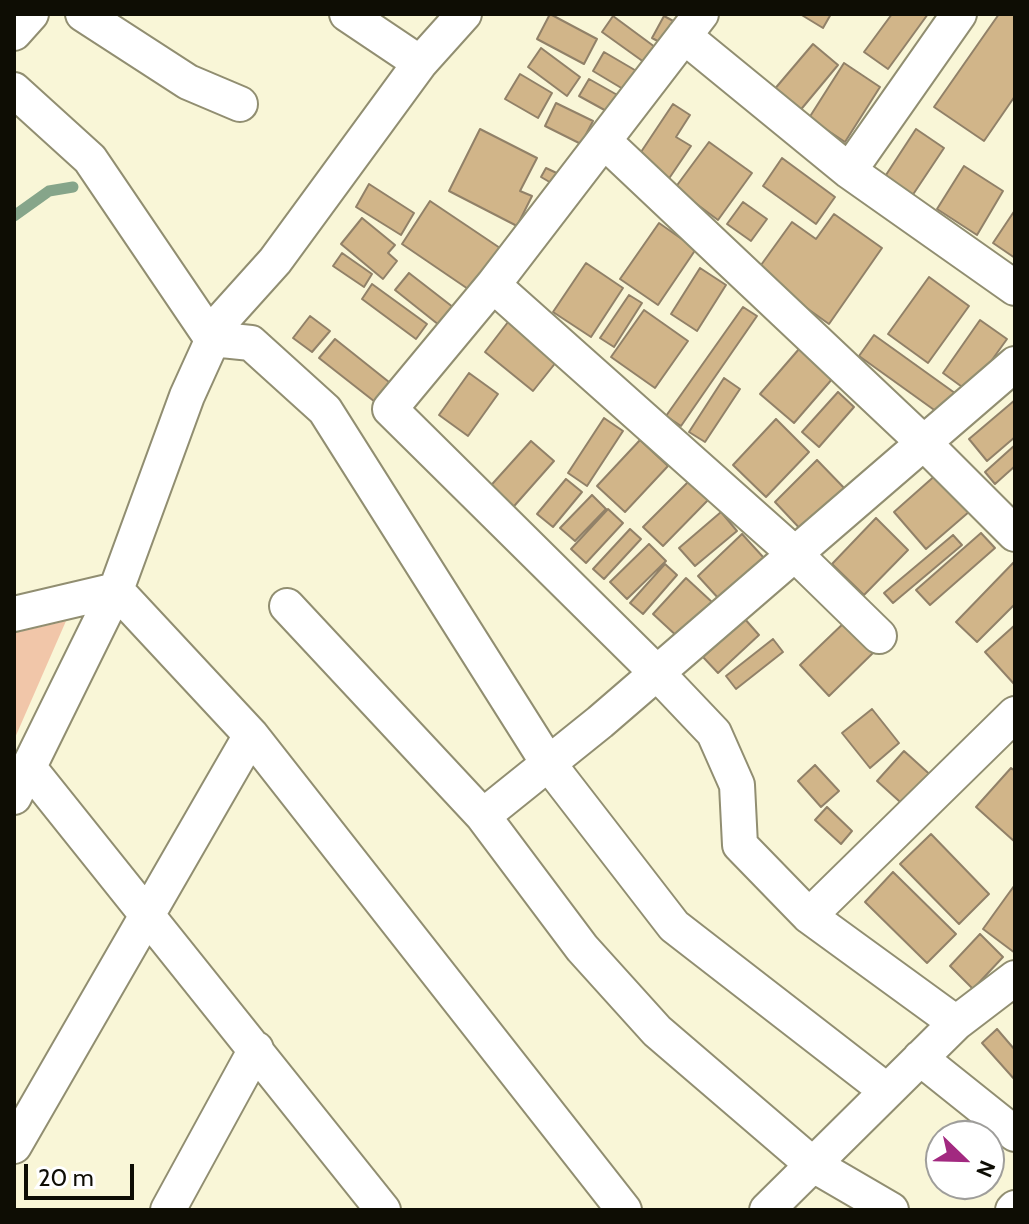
<!DOCTYPE html>
<html>
<head>
<meta charset="utf-8">
<style>
  body { margin:0 }
  #map { position:relative; width:1029px; height:1224px; overflow:hidden; background:#f9f6d7; font-family:Cabin,sans-serif }
  canvas { display:block }
  .frame { position:absolute; inset:0; border:16px solid #0e0d04; pointer-events:none }
  .north { position:absolute; left:925px; top:1120px; width:80px; height:80px; box-sizing:border-box; background:#fff; border:2px solid #9f9e9b; border-radius:50%; rotate:113deg; font-size:22px; font-weight:700; line-height:32px; text-align:center; color:#0e0d04 }
  .north::after { content:''; display:block; margin:auto; width:28px; height:36px; background:#a22980; clip-path:polygon(50% 0,100% 100%,50% 72%,0 100%) }
  .scale { position:absolute; left:24px; top:1164px; width:110px; height:36px; box-sizing:border-box; border:4px solid #0e0d04; border-top:0; padding-left:10px; font-size:24px; line-height:28px; white-space:nowrap; color:#0e0d04; -webkit-text-stroke:6px #fff; paint-order:stroke }
</style>
</head>
<body>
<div id="map">
<canvas width="1029" height="1224"></canvas>
<div class="frame"></div>
<div class="north">N</div>
<div class="scale">20 m</div>
</div>
<script>
const context = document.querySelector('canvas').getContext('2d');
context.lineJoin = 'round';
function paint(path, color) { context.fillStyle = color; context.fill(path, 'evenodd'); }
const shape = rows => new Path2D(rows.map(r => 'M' + r).join(''));
function strokePath(path, color, width, dash) { context.strokeStyle = color; context.lineWidth = width; context.lineCap = dash ? 'butt' : 'round'; context.setLineDash(dash || []); context.stroke(path); }
paint(shape([
  [66,621,14,740,14,633]
]), '#f1c6a9');
strokePath(shape([
  [14,216,49,191,73,187]
]), '#86a58a', 11);
const building = shape([
  [550,14,597,39,584,64,537,39,550,14],
  [800,14,831,14,823,28,800,14],
  [892,14,928,14,888,69,864,52,892,14],
  [999,14,1015,14,1015,96,984,141,934,107,999,14],
  [613,16,659,50,648,65,602,32,613,16],
  [664,16,677,23,665,45,652,38,664,16],
  [813,44,838,65,798,113,773,91,813,44],
  [541,48,580,77,567,96,528,67,541,48],
  [604,52,645,76,633,95,593,71,604,52],
  [844,63,880,87,845,142,809,118,844,63],
  [520,74,552,93,538,118,505,99,520,74],
  [589,79,628,101,619,118,579,96,589,79],
  [556,103,593,121,581,144,545,126,556,103],
  [673,104,690,115,676,137,691,146,668,180,637,158,673,104],
  [480,129,537,158,520,191,532,196,517,226,449,191,480,129],
  [916,129,944,148,912,196,884,178,916,129],
  [709,142,752,173,718,220,675,188,709,142],
  [782,158,835,197,816,224,763,186,782,158],
  [964,166,1003,191,977,235,937,209,964,166],
  [546,168,563,176,558,187,541,177,546,168],
  [369,184,414,213,401,235,356,207,369,184],
  [430,201,500,248,471,291,402,244,430,201],
  [743,202,767,219,751,241,727,224,743,202],
  [1015,210,1015,258,993,243,1015,210],
  [834,214,882,248,829,324,756,272,792,222,816,239,834,214],
  [362,218,395,245,388,253,397,261,383,279,341,244,362,218],
  [659,223,696,249,658,305,620,279,659,223],
  [342,253,372,274,364,287,333,266,342,253],
  [586,263,623,288,591,337,553,312,586,263],
  [700,268,726,285,697,331,671,314,700,268],
  [409,273,458,311,444,329,395,290,409,273],
  [929,277,969,306,928,363,888,334,929,277],
  [372,284,427,324,416,339,362,299,372,284],
  [629,295,642,303,614,347,600,338,629,295],
  [743,307,757,316,681,426,666,416,743,307],
  [644,310,688,341,655,388,611,357,644,310],
  [310,316,330,331,312,352,293,338,310,316],
  [980,320,1007,339,969,392,943,373,980,320],
  [508,322,557,361,533,391,485,352,508,322],
  [874,335,959,396,944,417,859,356,874,335],
  [335,339,399,390,384,409,319,358,335,339],
  [799,349,833,378,794,423,760,394,799,349],
  [469,373,498,394,468,436,439,415,469,373],
  [724,378,740,389,705,442,689,432,724,378],
  [838,392,854,407,819,447,802,432,838,392],
  [1015,400,1015,437,987,461,969,439,1015,400],
  [604,418,623,431,587,486,568,473,604,418],
  [776,419,809,452,766,497,733,465,776,419],
  [640,440,668,466,625,512,597,486,640,440],
  [531,441,554,461,508,513,485,492,531,441],
  [1015,445,1015,466,995,484,985,472,1015,445],
  [817,460,848,492,805,534,775,502,817,460],
  [938,473,970,511,926,549,894,512,938,473],
  [566,479,582,492,553,527,537,514,566,479],
  [690,480,709,499,663,546,643,527,690,480],
  [592,495,606,509,575,541,560,528,592,495],
  [608,509,623,523,586,563,571,549,608,509],
  [721,512,737,531,695,566,679,548,721,512],
  [876,518,908,550,864,595,832,564,876,518],
  [630,529,641,539,604,579,593,569,630,529],
  [981,533,995,548,930,605,916,590,981,533],
  [742,534,764,558,719,599,698,576,742,534],
  [953,535,962,545,893,603,884,593,953,535],
  [649,544,666,561,627,599,610,582,649,544],
  [1015,561,1015,604,977,642,956,622,1015,561],
  [665,564,677,575,643,614,630,603,665,564],
  [686,578,713,603,680,639,653,614,686,578],
  [744,618,759,635,718,673,703,657,744,618],
  [848,619,877,649,829,696,800,665,848,619],
  [1015,625,1015,685,985,652,1015,625],
  [773,639,783,652,736,689,726,676,773,639],
  [872,709,899,743,870,768,842,733,872,709],
  [904,751,936,780,909,810,877,781,904,751],
  [815,765,839,791,821,807,798,781,815,765],
  [1011,768,1015,771,1015,842,976,807,1011,768],
  [827,807,852,831,841,844,815,820,827,807],
  [931,834,989,894,959,924,900,864,931,834],
  [893,872,956,934,927,963,865,902,893,872],
  [1014,886,1015,887,1015,953,983,929,1014,886],
  [980,934,1003,957,973,989,950,966,980,934],
  [997,1029,1015,1050,1015,1080,982,1043,997,1029]
]);
paint(building, '#d1b589');
strokePath(building, '#918168', 2);
const street = shape([
  [83,14,188,82,240,104],
  [347,14,420,63],
  [701,14,493,285,390,409,657,673,714,733,737,785,740,845,809,916,956,1023],
  [14,33,31,14],
  [684,36,849,171,1015,288],
  [14,90,90,159,212,339,251,343,325,410,548,763,674,926,887,1091],
  [604,141,924,443,1015,534],
  [849,171,959,14],
  [493,285,795,554,879,636],
  [287,606,483,816,582,948,657,1031,812,1164,891,1210],
  [14,614,116,590,251,735,624,1210],
  [30,769,383,1210],
  [14,797,116,590,187,396,221,321,275,261,420,63,464,14],
  [483,816,600,722,1015,364],
  [809,916,1015,714],
  [920,1058,1015,1134],
  [14,1146,251,735],
  [168,1210,256,1049],
  [767,1210,956,1023,1015,978],
  [1013,1210,1015,1208]
]);
strokePath(street, '#918e71', 38);
strokePath(street, '#fff', 34);
</script>
</body>
</html>
